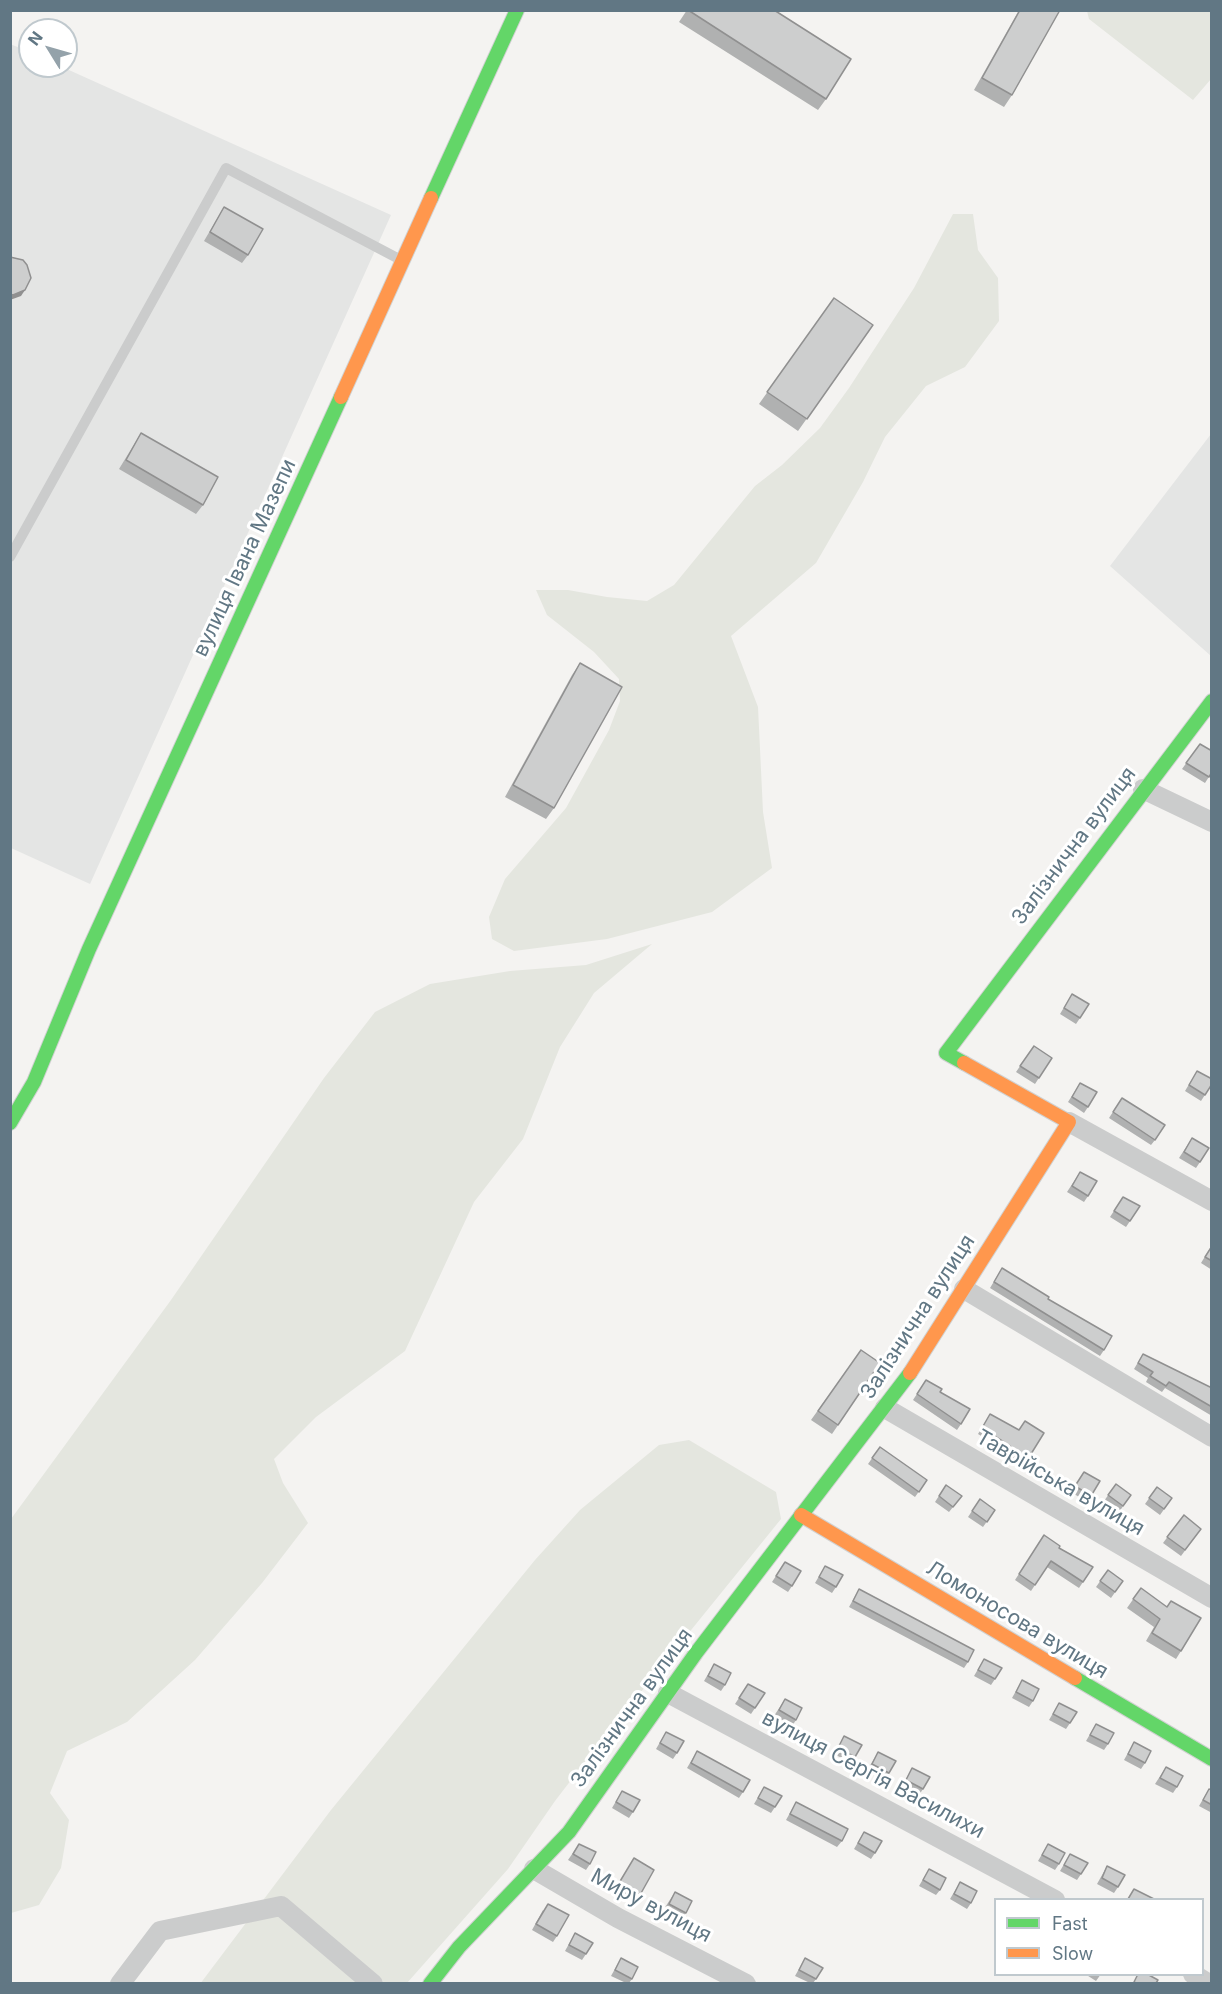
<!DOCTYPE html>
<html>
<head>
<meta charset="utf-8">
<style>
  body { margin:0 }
  #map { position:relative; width:1222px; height:1994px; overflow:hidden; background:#f4f3f1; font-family:Inter,sans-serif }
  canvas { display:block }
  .frame { position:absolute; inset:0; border:12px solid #617784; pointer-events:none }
  .legend { position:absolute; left:994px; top:1898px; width:210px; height:78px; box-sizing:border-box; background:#fff; border:2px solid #c0c9ce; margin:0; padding:8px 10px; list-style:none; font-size:18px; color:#617784 }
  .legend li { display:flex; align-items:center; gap:12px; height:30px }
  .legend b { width:30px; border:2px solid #c0c9ce }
  .north { position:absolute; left:18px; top:18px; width:60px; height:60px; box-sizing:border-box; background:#fff; border:2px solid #c0c9ce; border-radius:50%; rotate:307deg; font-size:16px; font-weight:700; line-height:24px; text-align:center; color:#617784 }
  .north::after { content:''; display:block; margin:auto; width:21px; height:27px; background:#94a2aa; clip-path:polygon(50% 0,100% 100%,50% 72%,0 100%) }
</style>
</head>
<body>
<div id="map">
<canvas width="1222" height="1994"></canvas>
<div class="frame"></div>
<ul class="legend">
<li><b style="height:8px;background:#63d668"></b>Fast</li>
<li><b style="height:8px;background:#ff974d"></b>Slow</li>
</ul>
<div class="north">N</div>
</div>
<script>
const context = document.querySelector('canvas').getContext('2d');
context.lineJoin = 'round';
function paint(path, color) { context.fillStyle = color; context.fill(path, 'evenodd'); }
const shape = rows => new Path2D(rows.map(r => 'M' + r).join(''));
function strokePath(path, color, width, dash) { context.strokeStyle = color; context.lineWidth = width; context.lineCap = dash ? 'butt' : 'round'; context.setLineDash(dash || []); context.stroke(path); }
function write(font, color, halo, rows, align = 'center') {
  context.font = font + ' Inter,sans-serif'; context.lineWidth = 6; context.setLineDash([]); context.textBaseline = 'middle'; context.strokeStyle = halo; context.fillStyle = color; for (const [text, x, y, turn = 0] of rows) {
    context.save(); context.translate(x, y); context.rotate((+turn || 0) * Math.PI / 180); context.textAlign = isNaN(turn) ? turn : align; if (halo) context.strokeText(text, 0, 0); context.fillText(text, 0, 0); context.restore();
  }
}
paint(shape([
  [10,44,30,52,30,66,60,66,391,215,90,884,11,848],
  [1211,434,1211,656,1110,566]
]), '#e4e5e4');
paint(shape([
  [1087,11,1211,11,1211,79,1193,100,1089,19],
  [953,214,973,214,978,250,998,278,999,321,965,367,926,386,885,437,863,482,816,563,731,636,758,707,763,812,772,868,712,912,607,939,514,951,492,939,489,917,505,879,566,808,609,730,620,701,619,679,594,652,547,615,536,590,568,590,607,597,647,601,674,585,755,486,782,465,820,428,849,388,914,288],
  [652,944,594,993,560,1047,523,1139,474,1202,405,1351,316,1417,274,1459,283,1483,308,1523,262,1583,195,1660,127,1722,67,1751,50,1793,69,1820,61,1868,39,1905,11,1913,11,1519,171,1300,324,1078,375,1012,430,984,510,971,586,965],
  [689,1440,776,1492,781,1519,598,1745,555,1801,508,1869,407,1983,200,1984,331,1810,535,1560,580,1510,659,1445]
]), '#e4e6df');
const fast = shape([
  [431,198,517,10],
  [964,1063,946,1053,1212,701],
  [10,1123,34,1082,89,949,341,397],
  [1075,1678,1212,1759],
  [430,1984,459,1947,569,1832,696,1653,910,1373]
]);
const slow = shape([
  [341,397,431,198],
  [910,1373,1069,1122,964,1063],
  [801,1515,1075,1678]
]);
strokePath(fast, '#d0d1d1', 16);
strokePath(slow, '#d0d1d1', 16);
strokePath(shape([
  [10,557,226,168,401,260]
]), '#cbcccc', 10);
strokePath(shape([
  [1143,789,1212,822],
  [1069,1122,1212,1201],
  [964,1289,1212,1437],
  [885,1408,1212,1598],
  [668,1693,1055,1900],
  [534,1869,618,1918,746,1984],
  [1193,1974,1209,1984],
  [120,1984,160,1931,281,1906,373,1984]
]), '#cbcccc', 20);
strokePath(fast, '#63d668', 14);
strokePath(slow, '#ff974d', 14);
paint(shape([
  [687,10,774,10,826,99,818,110,679,22],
  [1019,10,1060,10,1012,95,1004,107,974,90],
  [224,207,248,255,242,263,204,241],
  [834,298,873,325,798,431,759,404],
  [141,433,203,505,196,514,119,469],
  [580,663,554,808,546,819,505,797,572,675],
  [1200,744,1212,772,1205,783,1182,769],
  [1072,994,1080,1018,1076,1024,1060,1014],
  [1034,1046,1052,1058,1035,1084,1016,1072],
  [1197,1071,1212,1084,1201,1101,1185,1091],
  [1080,1083,1088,1107,1084,1113,1068,1102],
  [1122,1098,1155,1140,1151,1145,1109,1118],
  [1192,1138,1200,1162,1196,1168,1179,1158],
  [1080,1172,1088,1196,1084,1202,1067,1192],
  [1123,1197,1130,1221,1126,1227,1110,1217],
  [1212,1245,1212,1270,1201,1263],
  [1002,1268,1048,1299,1104,1350,1100,1356,990,1288],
  [861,1350,880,1363,832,1434,811,1420],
  [1143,1354,1212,1388,1212,1416,1165,1388,1162,1392,1146,1382,1148,1378,1134,1369],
  [926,1380,961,1424,957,1430,913,1400],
  [990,1414,1019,1430,1044,1433,1022,1468,1003,1455,1006,1451,978,1434],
  [880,1447,927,1480,915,1497,868,1464],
  [1084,1472,1091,1496,1087,1502,1071,1492],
  [1116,1484,1131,1495,1119,1512,1104,1501],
  [946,1485,962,1496,949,1512,935,1502],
  [1157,1487,1172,1498,1160,1515,1145,1504],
  [980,1499,995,1510,983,1527,968,1517],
  [1184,1515,1201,1529,1181,1556,1163,1543],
  [1044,1535,1059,1548,1083,1582,1079,1588,1047,1567,1031,1591,1015,1580],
  [785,1562,792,1586,788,1592,772,1582],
  [825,1566,836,1587,832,1593,815,1583],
  [1108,1570,1123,1581,1111,1598,1096,1587],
  [1141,1588,1181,1651,1176,1659,1146,1641,1154,1627,1127,1608],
  [859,1589,968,1662,964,1668,849,1607],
  [984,1659,995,1679,991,1685,974,1676],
  [714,1664,725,1685,721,1691,704,1681],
  [1022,1680,1033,1701,1029,1707,1012,1698],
  [748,1684,755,1708,751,1714,735,1704],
  [785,1699,796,1720,792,1726,774,1716],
  [1059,1703,1070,1723,1066,1729,1049,1720],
  [1096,1724,1108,1744,1104,1750,1086,1741],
  [666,1732,677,1753,673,1759,656,1749],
  [844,1736,855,1757,851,1763,834,1754],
  [1134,1742,1145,1763,1141,1769,1124,1760],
  [697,1751,743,1792,739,1798,687,1768],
  [878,1752,889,1773,885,1779,868,1769],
  [1166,1767,1177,1787,1173,1793,1155,1784],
  [912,1768,923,1789,919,1795,902,1786],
  [764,1787,775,1807,771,1813,754,1804],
  [1209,1789,1212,1790,1212,1813,1199,1806],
  [622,1791,633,1812,629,1818,612,1808],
  [796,1802,842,1841,837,1847,786,1820],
  [864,1832,875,1853,871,1859,854,1849],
  [579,1844,590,1864,586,1870,568,1860],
  [1048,1844,1059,1864,1055,1870,1038,1861],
  [1070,1854,1081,1874,1077,1880,1060,1871],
  [634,1858,640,1895,636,1900,615,1889],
  [1107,1866,1118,1887,1114,1893,1097,1884],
  [929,1869,940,1890,936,1895,919,1886],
  [960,1882,971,1903,967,1909,950,1899],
  [675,1892,686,1913,681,1919,664,1909],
  [543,1910,557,1936,553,1942,532,1930],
  [575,1933,586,1954,582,1960,565,1951],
  [621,1958,632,1979,629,1983,626,1983,611,1976],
  [805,1958,816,1979,813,1983,810,1983,795,1976],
  [1085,1974,1101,1974,1096,1981]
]), '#b0b1b1');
paint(shape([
  [25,290,21,296,10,300,10,294]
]), '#909090');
const building = shape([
  [688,10,774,10,851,59,826,99,688,10],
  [1020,10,1060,10,1012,95,982,78,1020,10],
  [224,207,263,229,248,255,210,232,224,207],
  [10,257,23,260,27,265,31,278,25,290,13,295,10,294,10,257],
  [834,298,873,325,807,419,767,392,834,298],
  [141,433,218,477,203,505,126,460,141,433],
  [580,663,622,687,554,808,513,785,580,663],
  [1200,744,1212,751,1212,772,1209,777,1186,763,1200,744],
  [1072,994,1089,1004,1080,1018,1064,1008,1072,994],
  [1034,1046,1052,1058,1039,1078,1020,1066,1034,1046],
  [1197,1071,1212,1079,1212,1084,1205,1095,1189,1085,1197,1071],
  [1080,1083,1097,1092,1088,1107,1072,1097,1080,1083],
  [1122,1098,1165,1125,1155,1140,1113,1112,1122,1098],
  [1192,1138,1209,1148,1200,1162,1184,1152,1192,1138],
  [1080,1172,1097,1181,1088,1196,1072,1186,1080,1172],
  [1123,1197,1140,1206,1130,1221,1114,1211,1123,1197],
  [1212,1246,1212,1261,1205,1257,1212,1246],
  [1002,1268,1049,1297,1048,1299,1112,1336,1104,1350,994,1282,1002,1268],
  [861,1350,880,1363,838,1425,818,1411,861,1350],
  [1143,1354,1212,1388,1212,1407,1169,1382,1166,1386,1150,1376,1153,1372,1138,1363,1143,1354],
  [926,1380,942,1389,940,1392,970,1409,961,1424,917,1394,926,1380],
  [990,1414,1019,1430,1025,1421,1044,1433,1026,1462,1007,1450,1010,1446,982,1428,990,1414],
  [880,1447,927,1480,919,1492,872,1458,880,1447],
  [1084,1472,1100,1481,1091,1496,1075,1486,1084,1472],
  [1116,1484,1131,1495,1123,1506,1108,1495,1116,1484],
  [946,1485,962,1496,953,1507,939,1496,946,1485],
  [1157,1487,1172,1498,1164,1509,1149,1498,1157,1487],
  [980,1499,995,1510,987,1522,972,1511,980,1499],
  [1184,1515,1201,1529,1185,1550,1167,1537,1184,1515],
  [1044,1535,1060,1546,1059,1548,1093,1567,1083,1582,1051,1561,1035,1585,1019,1574,1044,1535],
  [785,1562,801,1571,792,1586,776,1576,785,1562],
  [825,1566,843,1575,836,1587,819,1577,825,1566],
  [1108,1570,1123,1581,1115,1592,1100,1581,1108,1570],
  [1141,1588,1167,1607,1171,1601,1201,1618,1181,1651,1152,1633,1160,1619,1133,1599,1141,1588],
  [859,1589,974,1650,968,1662,853,1601,859,1589],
  [984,1659,1002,1668,995,1679,978,1670,984,1659],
  [714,1664,731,1673,725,1685,708,1676,714,1664],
  [1022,1680,1039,1689,1033,1701,1016,1692,1022,1680],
  [748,1684,765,1693,755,1708,739,1698,748,1684],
  [785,1699,802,1708,796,1720,779,1710,785,1699],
  [1059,1703,1077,1712,1070,1723,1053,1714,1059,1703],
  [1096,1724,1114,1733,1108,1744,1090,1735,1096,1724],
  [666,1732,684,1741,677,1753,660,1743,666,1732],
  [844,1736,862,1745,855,1757,838,1748,844,1736],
  [1134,1742,1151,1751,1145,1763,1128,1754,1134,1742],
  [697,1751,750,1780,743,1792,691,1763,697,1751],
  [878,1752,896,1761,889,1773,872,1764,878,1752],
  [1166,1767,1183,1776,1177,1787,1160,1778,1166,1767],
  [912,1768,930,1777,923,1789,906,1780,912,1768],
  [764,1787,782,1796,775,1807,758,1798,764,1787],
  [1209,1789,1212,1790,1212,1805,1203,1800,1209,1789],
  [622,1791,640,1800,633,1812,616,1802,622,1791],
  [796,1802,848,1829,842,1841,790,1814,796,1802],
  [864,1832,882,1841,875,1853,858,1843,864,1832],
  [579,1844,596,1852,590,1864,573,1854,579,1844],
  [1048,1844,1065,1853,1059,1864,1042,1855,1048,1844],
  [1070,1854,1088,1863,1081,1874,1064,1865,1070,1854],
  [634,1858,654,1870,640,1895,619,1883,634,1858],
  [1107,1866,1125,1875,1118,1887,1102,1878,1107,1866],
  [929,1869,946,1878,940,1890,923,1880,929,1869],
  [960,1882,977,1891,971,1903,954,1894,960,1882],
  [1134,1889,1154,1899,1128,1899,1134,1889],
  [675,1892,692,1901,686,1913,669,1904,675,1892],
  [548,1904,569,1915,557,1936,536,1924,548,1904],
  [575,1933,593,1943,586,1954,569,1945,575,1933],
  [621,1958,638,1967,632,1979,615,1970,621,1958],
  [805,1958,823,1968,816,1979,799,1970,805,1958],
  [1138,1974,1147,1974,1158,1980,1156,1983,1136,1983,1134,1982,1138,1974]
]);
paint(building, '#cdcece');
strokePath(building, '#909090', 1.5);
write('21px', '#617784', '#fff', [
  ["вулиця Івана Мазепи",245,558,-65],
  ["Залізнична вулиця",1074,846,-53],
  ["Залізнична вулиця",918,1317,-57],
  ["Таврійська вулиця",1060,1483,30],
  ["Ломоносова вулиця",1017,1620,31],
  ["Залізнична вулиця",632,1708,-54],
  ["вулиця Сергія Василихи",873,1775,28],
  ["Миру вулиця",651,1906,28]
]);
</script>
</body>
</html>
